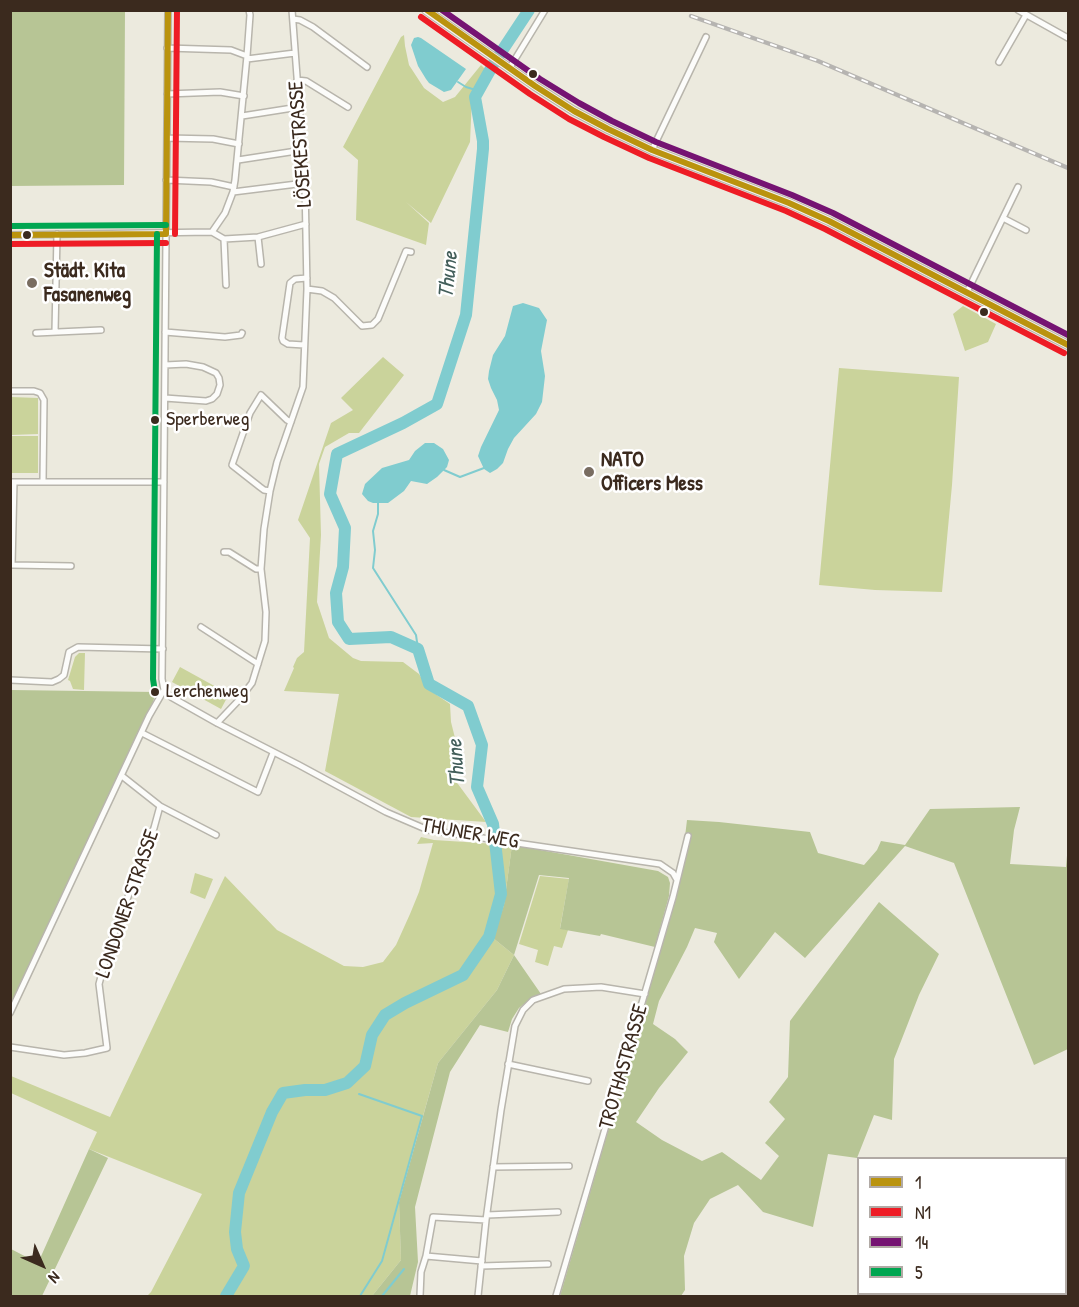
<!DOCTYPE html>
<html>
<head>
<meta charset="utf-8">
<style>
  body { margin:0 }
  #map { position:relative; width:1079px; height:1307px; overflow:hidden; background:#eceade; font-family:"Patrick Hand",sans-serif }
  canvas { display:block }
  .frame { position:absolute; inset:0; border:12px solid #3b2a1e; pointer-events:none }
  .legend { position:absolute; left:857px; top:1157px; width:210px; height:138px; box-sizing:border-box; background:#fff; border:2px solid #b1aaa5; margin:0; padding:8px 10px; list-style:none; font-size:18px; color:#3b2a1e }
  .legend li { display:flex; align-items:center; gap:12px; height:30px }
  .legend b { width:30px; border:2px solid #b1aaa5 }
  .north { position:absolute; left:12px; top:1235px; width:60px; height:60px; -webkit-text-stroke:4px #fff; paint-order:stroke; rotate:135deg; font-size:16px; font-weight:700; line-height:24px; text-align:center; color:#3b2a1e }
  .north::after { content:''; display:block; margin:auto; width:21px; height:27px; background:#3b2a1e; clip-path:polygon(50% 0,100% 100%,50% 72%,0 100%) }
</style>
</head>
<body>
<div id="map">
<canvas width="1079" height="1307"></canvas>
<div class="frame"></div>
<ul class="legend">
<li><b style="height:8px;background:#ba930e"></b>1</li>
<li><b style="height:8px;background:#ee1c25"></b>N1</li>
<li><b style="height:8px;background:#751372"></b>14</li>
<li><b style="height:8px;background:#00a651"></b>5</li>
</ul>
<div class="north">N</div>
</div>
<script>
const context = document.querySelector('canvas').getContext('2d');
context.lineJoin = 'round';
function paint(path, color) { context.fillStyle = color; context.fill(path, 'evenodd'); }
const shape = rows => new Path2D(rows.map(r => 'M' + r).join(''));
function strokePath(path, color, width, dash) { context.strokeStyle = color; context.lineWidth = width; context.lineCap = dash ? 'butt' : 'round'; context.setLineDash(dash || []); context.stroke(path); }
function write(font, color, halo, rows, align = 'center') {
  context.font = font + ' "Patrick Hand",sans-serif'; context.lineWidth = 5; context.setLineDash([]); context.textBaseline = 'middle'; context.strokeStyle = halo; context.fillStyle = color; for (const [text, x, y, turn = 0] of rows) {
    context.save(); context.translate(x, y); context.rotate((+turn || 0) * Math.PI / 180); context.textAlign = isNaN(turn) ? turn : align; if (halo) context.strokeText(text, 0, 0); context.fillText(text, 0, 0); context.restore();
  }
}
paint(shape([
  [404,35,405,46,409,65,424,88,443,102,455,97,481,65,485,69,472,97,470,142,431,223,406,202,429,223,426,245,356,220,358,160,343,147,401,37],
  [963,306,996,324,988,342,965,351,953,314],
  [383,357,404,375,359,433,349,433,325,447,319,464,321,535,317,602,329,638,353,658,361,661,403,662,419,674,428,689,450,704,451,722,460,758,455,780,486,822,411,817,325,771,339,694,284,691,294,668,293,667,297,658,304,652,310,538,298,520,331,423,353,410,341,398],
  [839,368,959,377,952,485,942,592,875,590,819,585],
  [11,397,38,398,38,434,11,435],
  [11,436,38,436,38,473,11,473],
  [79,653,85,653,84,690,73,689,70,681,68,680,75,657],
  [180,667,229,694,221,709,172,682],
  [421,837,434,840,512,845,504,905,493,938,514,955,497,990,438,1063,399,1201,401,1260,372,1296,147,1296,151,1292,202,1194,89,1149,97,1132,11,1093,11,1076,110,1117,225,876,277,930,344,966,363,967,383,962,396,945,410,914,419,892,433,843,417,844],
  [195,873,213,879,205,899,190,893],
  [540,876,569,879,560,928,568,930,562,948,554,946,548,966,535,962,538,950,519,944]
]), '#cad39b');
paint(shape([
  [10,11,125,11,124,185,11,186],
  [11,690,156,692,147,722,11,1013],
  [1020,807,1014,830,1010,864,1066,867,1068,844,1068,1049,1034,1065,954,863,905,846,805,958,775,932,739,979,714,942,717,933,695,928,687,947,659,1001,653,1024,675,1039,688,1052,659,1088,636,1122,662,1140,702,1161,722,1152,761,1180,779,1156,765,1143,785,1119,769,1102,788,1077,790,1021,879,902,939,954,919,995,894,1059,892,1120,874,1115,857,1158,828,1154,813,1227,763,1212,738,1185,710,1199,694,1223,684,1256,685,1290,681,1296,560,1296,679,887,687,820,719,822,810,832,818,853,864,865,877,850,881,841,905,845,930,809],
  [512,845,658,871,668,877,670,883,669,896,655,947,601,934,600,936,560,929,569,878,539,875,514,955,541,994,529,1000,519,1008,512,1019,508,1032,480,1025,450,1072,415,1207,418,1262,410,1296,372,1296,401,1260,399,1202,438,1063,497,990,514,955,493,938,504,905],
  [89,1149,108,1158,42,1296,11,1296,11,1249,38,1263]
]), '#b7c595');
paint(shape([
  [418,37,421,38,466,69,451,90,444,92,429,83,426,79,418,66,411,45,414,38],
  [523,303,539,308,547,320,541,351,545,376,542,402,536,414,514,438,508,449,503,463,497,469,490,473,484,469,478,456,481,447,499,410,497,400,491,388,488,379,489,371,493,355,505,336,513,306],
  [425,443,434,443,443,449,449,460,447,467,437,477,427,484,411,481,404,491,388,503,373,503,368,501,362,494,365,484,382,468,409,460,415,451]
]), '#80cccf');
strokePath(shape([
  [458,82,466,87,479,91],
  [444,470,460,477,484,468],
  [378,503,378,514,373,531,375,550,373,568,416,635,418,649],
  [359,1094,422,1116,382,1261,360,1296],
  [382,1296,404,1269]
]), '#80cccf', 2);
strokePath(shape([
  [226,1296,244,1266,237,1249,235,1232,239,1193,272,1112,283,1093,305,1090,325,1090,347,1083,365,1066,372,1035,385,1015,405,1003,463,975,489,937,501,894,493,824,477,787,482,745,468,706,429,684,418,649,391,637,349,639,338,622,336,593,343,567,345,528,330,494,337,454,403,423,437,404,466,315,483,149,483,141,475,97,494,63,529,10]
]), '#80cccf', 12);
const street = shape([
  [168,10,163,580,162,679,164,690,171,697,217,723,299,765,386,812,428,830,660,864,673,873,677,880],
  [1018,10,1068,38],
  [293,19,300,20,313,27,367,67],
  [167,48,231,50,247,56],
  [247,59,295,53],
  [999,62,1026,15],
  [509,69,545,10],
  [297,80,306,81,348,107],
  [167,94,220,92,244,96],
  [242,116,299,107],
  [167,138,213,139,239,144],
  [652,150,706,37],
  [238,160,303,150],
  [166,180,211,182,234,187],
  [233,192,305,183],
  [1003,218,1026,230],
  [212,232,225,213,233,192,235,180,247,56,250,15,249,10],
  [10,235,212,232,224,239,258,237,306,224],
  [258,237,261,264],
  [224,239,226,285],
  [307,289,322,291,334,298,362,326,372,325,378,319,406,251,411,252],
  [967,292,1018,187],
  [55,332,57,234],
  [165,332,225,337,241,335,242,333],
  [36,333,101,330],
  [304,345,288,344,283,341,282,338,290,283,295,279,307,278],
  [10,391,34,391,40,393,44,400,43,481],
  [165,398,206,401,212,399,217,394,220,385,219,378,216,373,203,367,186,364,165,365],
  [10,482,164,482],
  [270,491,264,490,260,487,232,465,250,413,261,395,287,420,291,422],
  [224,552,229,552,256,569,261,569],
  [10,565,12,565,14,482],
  [12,565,71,566],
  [201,627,258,664],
  [10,680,52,682,59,679,64,675,69,652,78,647,163,649],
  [217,723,238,701,252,683,265,641,266,612,261,569,264,529,270,491,277,462,303,387,307,289,305,183,292,10],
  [142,733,258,792,273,753],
  [122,776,160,806,216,835],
  [10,1013,149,716,164,690],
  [10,1047,64,1055,85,1053,107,1048,99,984,109,947,154,828,160,806],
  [508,1064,588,1081],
  [493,1167,569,1166],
  [487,1215,558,1212],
  [426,1256,482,1261],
  [481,1266,548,1264],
  [420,1296,421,1272,426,1256,433,1217,486,1220],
  [478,1296,486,1220,501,1110,515,1026,523,1010,533,1000,564,989,601,987,645,994],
  [556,1296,673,897,688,836]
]);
const secondary = shape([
  [426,10,535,86,574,111,608,129,652,150,789,203,829,221,1068,345]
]);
strokePath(street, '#b8b5ac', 8);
strokePath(secondary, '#b8b5ac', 10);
strokePath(street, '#fcfcfa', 5);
strokePath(secondary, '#f6f3f0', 8);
const rail = shape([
  [691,16,818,61,1068,168]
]);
strokePath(rail, '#b6b4b1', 4.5);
strokePath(rail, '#fff', 2, [7]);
strokePath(shape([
  [427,10,535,86,574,111,608,129,652,150,789,203,829,221,1068,345],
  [10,235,166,234,168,10]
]), '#ba930e', 6);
strokePath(shape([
  [421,17,530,94,569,119,604,137,649,158,786,211,825,229,1064,353],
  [175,234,177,10],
  [10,244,166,243]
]), '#ee1c25', 6);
strokePath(shape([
  [442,10,540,79,579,103,612,121,656,142,792,195,833,213,1068,335]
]), '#751372', 6);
strokePath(shape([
  [10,226,166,225],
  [155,692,153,679,157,234]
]), '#00a651', 6);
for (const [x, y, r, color] of [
  [533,74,5,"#3b2a1e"],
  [27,235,5,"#3b2a1e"],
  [32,283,6,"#796d61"],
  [984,312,5,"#3b2a1e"],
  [155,420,5,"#3b2a1e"],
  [589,472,6,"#796d61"],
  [155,692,5,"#3b2a1e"]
]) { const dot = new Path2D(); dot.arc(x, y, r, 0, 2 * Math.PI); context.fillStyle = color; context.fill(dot); strokePath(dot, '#fff', 2); }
write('20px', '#3b2a1e', '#fff', [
  ["Sperberweg",166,420],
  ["Lerchenweg",166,692]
], 'left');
write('21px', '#3b2a1e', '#fff', [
  ["LÖSEKESTRASSE",301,144,-94],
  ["THUNER WEG",470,834,10],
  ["LONDONER STRASSE",128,904,-71],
  ["TROTHASTRASSE",624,1067,-74]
]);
write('bold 21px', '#3b2a1e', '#fff', [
  ["Städt. Kita",44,271],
  ["Fasanenweg",44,295],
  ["NATO",601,460],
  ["Officers Mess",601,484]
], 'left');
write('italic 22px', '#435e5a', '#fff', [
  ["Thune",449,275,-84],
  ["Thune",457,763,-94]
]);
</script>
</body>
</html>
